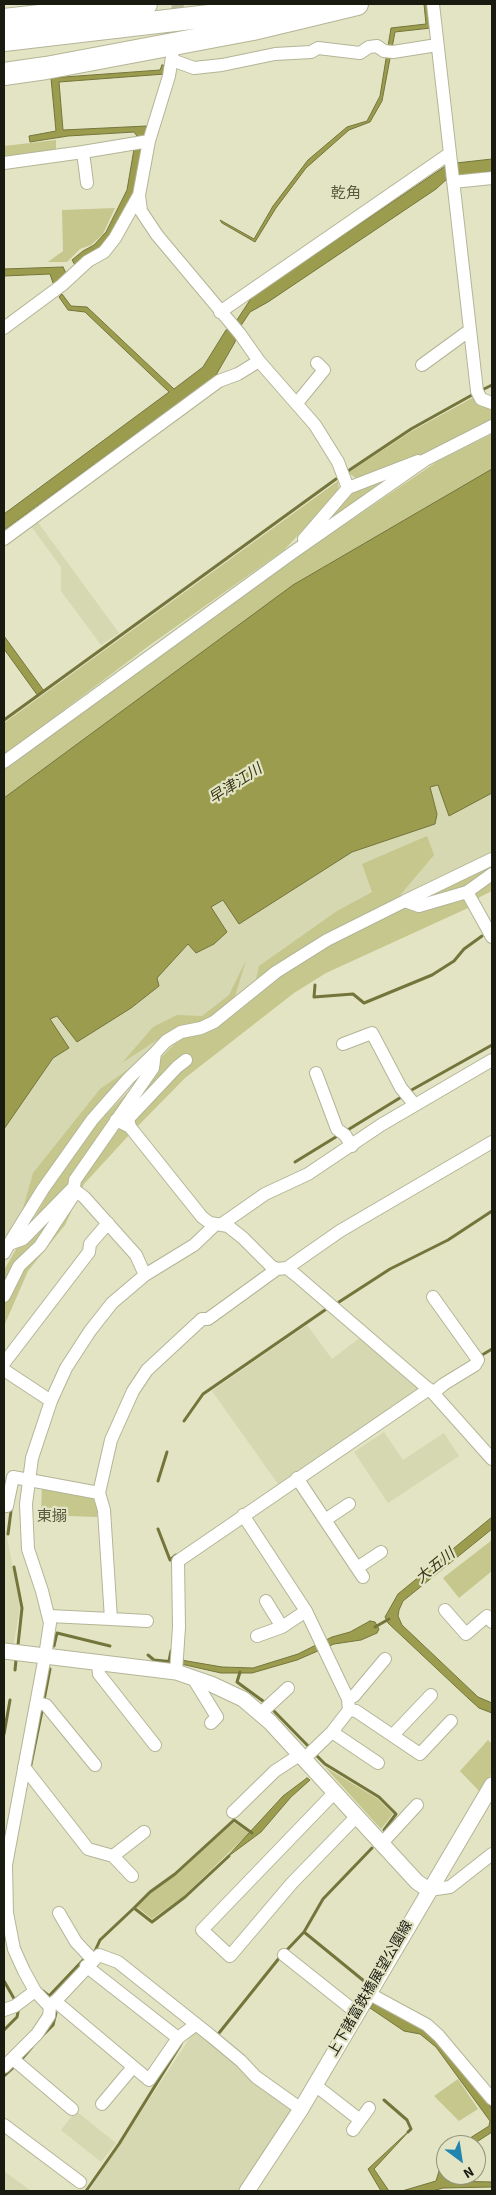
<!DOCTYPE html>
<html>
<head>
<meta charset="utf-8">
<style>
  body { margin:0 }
  #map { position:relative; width:496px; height:2195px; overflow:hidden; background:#e2e4c4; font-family:"Source Sans 3",sans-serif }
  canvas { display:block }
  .frame { position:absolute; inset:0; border:5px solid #1a1b10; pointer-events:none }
  .north { position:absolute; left:436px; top:2135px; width:50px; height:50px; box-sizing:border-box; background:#e2e4c4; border:1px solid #92947c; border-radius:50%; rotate:149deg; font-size:14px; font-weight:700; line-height:20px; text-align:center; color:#1a1b10 }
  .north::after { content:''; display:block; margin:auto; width:18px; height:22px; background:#2285b0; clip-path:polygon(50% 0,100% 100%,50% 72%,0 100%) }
</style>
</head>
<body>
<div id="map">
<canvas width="496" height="2195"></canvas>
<div class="frame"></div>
<div class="north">N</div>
</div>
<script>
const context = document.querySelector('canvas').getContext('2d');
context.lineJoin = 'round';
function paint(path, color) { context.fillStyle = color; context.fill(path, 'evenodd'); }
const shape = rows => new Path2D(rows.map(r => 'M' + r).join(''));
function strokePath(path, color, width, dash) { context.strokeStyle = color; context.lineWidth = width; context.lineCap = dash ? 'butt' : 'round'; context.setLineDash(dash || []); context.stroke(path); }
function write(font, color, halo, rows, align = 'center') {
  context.font = font + ' "Source Sans 3","Noto Sans JP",sans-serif'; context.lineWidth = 4.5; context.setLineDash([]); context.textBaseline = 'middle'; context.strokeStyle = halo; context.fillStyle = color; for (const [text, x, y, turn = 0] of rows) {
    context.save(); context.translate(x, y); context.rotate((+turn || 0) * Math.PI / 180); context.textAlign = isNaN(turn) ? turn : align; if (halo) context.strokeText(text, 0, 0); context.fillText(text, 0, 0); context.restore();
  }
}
paint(shape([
  [37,521,119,633,101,645,61,591,61,567,30,525],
  [492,669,492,853,207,1023,163,1036,4,1243,4,988],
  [307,1325,332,1359,361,1337,420,1388,278,1484,212,1391],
  [384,1432,403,1460,444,1433,459,1456,388,1503,354,1452],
  [4,1530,6,1531,20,1608,13,1647,4,1646],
  [195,2030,294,2111,239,2191,89,2191],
  [76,2111,116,2143,101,2162,61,2130],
  [4,2171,31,2191,4,2191]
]), '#d6d8b1');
paint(shape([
  [56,140,56,150,4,158,4,146],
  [115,208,103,234,91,245,80,249,67,262,48,262,63,251,62,210],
  [474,397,483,407,492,407,492,420,426,454,356,478,348,473,412,431],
  [492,434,492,480,115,717,4,798,4,770,273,573,438,461],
  [405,469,312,534,350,494],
  [338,481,339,492,284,550,150,645,4,755,4,723],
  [427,836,434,855,395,901,255,983,259,966,337,911,372,892,362,864],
  [492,864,492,891,480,897,468,908,326,973,294,993,185,1078,130,1134,84,1184,65,1225,28,1271,4,1326,4,1270,52,1187,94,1127,178,1040,215,1028,281,974,327,946],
  [246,960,234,1000,207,1023,163,1036,122,1063,153,1027,177,1015,202,1016,229,995],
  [139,1062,22,1212,33,1173,100,1089],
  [42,1485,97,1494,97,1517,41,1515],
  [492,1540,492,1571,459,1598,443,1578],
  [488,1740,492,1744,492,1773,480,1792,460,1771],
  [325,1767,378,1799,393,1814,381,1829],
  [233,1822,249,1833,184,1896,152,1919,137,1907,149,1894,178,1873],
  [458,2079,478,2109,459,2121,434,2096]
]), '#c5c78c');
const water = shape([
  [424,4,428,4,431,28,395,32,382,101,370,122,349,130,306,168,276,208,255,242,222,223,220,220,254,239,273,206,308,160,347,127,367,121,380,96,391,28,426,24,424,4],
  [162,65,167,66,165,74,59,82,63,130,147,126,148,132,141,137,137,136,134,132,68,136,30,142,29,136,56,131,51,78,160,70,162,65],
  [139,148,142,150,134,193,104,245,84,256,75,265,72,260,83,251,94,245,106,232,127,190,134,149,139,148],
  [492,159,492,171,448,178,436,189,268,302,250,312,236,333,235,342,216,375,4,530,4,514,169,392,85,312,68,310,59,297,62,294,71,306,87,307,174,389,203,367,226,330,231,329,252,297,444,167,456,163,492,159],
  [63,267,66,273,56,284,53,283,50,274,4,276,4,269,63,267],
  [492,469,492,793,449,816,438,785,430,787,437,814,435,824,352,852,239,924,223,900,211,907,227,932,214,944,196,953,188,944,157,978,159,986,131,1008,77,1042,57,1016,50,1019,69,1048,53,1058,4,1129,4,798,293,585,492,469],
  [4,636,44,691,38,696,4,649,4,636],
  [492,1517,492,1529,403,1601,399,1610,398,1616,402,1625,478,1697,492,1703,492,1713,479,1708,469,1699,388,1623,385,1617,398,1594,492,1517],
  [370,1621,375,1622,379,1629,377,1633,361,1640,334,1644,297,1660,252,1673,221,1673,181,1664,181,1660,222,1667,253,1668,298,1654,332,1637,350,1632,370,1621],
  [307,1778,310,1780,291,1797,261,1832,226,1858,283,1796,307,1778],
  [374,2003,417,2024,435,2038,490,2106,492,2110,492,2132,472,2145,459,2145,489,2126,490,2121,436,2047,420,2034,404,2031,370,2008,374,2003],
  [411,2129,374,2169,389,2191,381,2191,368,2169,411,2129],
  [446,2153,446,2175,448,2181,492,2182,492,2187,443,2188,432,2191,402,2191,436,2181,444,2155,446,2153]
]);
paint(water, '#9b9c4e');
strokePath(water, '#74753b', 1);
strokePath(shape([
  [484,389,492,385],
  [348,471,411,429,472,395],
  [4,720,336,479],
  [315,985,314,997,353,994,364,1003,432,975,454,961,464,949,482,936],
  [408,1092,492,1045],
  [346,1131,403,1096],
  [295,1162,339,1135],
  [339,1302,390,1269,448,1240,492,1211],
  [482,1355,492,1349],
  [184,1421,203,1394,325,1310],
  [158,1481,167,1452],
  [158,1529,170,1560,176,1555],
  [8,1534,11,1511],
  [14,1567,22,1608,18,1645],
  [375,1627,389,1619],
  [54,1646,57,1633,110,1646],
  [148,1655,154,1660,174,1662],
  [169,1661,171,1651],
  [15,1670,16,1660],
  [240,1672,237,1682,267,1704],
  [44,1700,50,1669],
  [272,1709,311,1749],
  [4,1734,10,1700],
  [315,1754,325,1764,379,1797,396,1814,384,1830],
  [30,1769,43,1706],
  [134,1908,150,1892,175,1874,234,1820,252,1833],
  [304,1932,364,1981],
  [95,1951,100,1940,134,1908,152,1922,185,1897,229,1856],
  [285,1952,304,1932,323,1899,372,1848],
  [4,1981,16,2002],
  [43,1991,49,1996,86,1957],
  [4,2030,17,2017,19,2007],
  [219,2033,280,1957],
  [43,2035,53,2025,56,2013],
  [20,2061,32,2047],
  [4,2076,15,2066],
  [384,2100,407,2120,411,2129,408,2132],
  [86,2191,119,2144,181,2044]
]), '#74753b', 3);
strokePath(shape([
  [173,49,178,4]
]), '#babca0', 12, [12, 6]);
const minor = shape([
  [433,4,477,391,481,399,492,403],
  [173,51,169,76,149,141,139,195,141,211,157,235,240,334,259,361,315,425,338,462,348,488],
  [172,60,194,68,222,65,275,54,311,52,318,48,360,53,369,47,377,46,384,51,393,52,437,45],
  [83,152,87,183],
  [4,163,83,152,149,141],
  [453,182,492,178],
  [220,312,449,154],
  [4,328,62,285,88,261,104,252,115,238,139,195],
  [422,365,470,330],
  [297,403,324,370,317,363],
  [4,539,219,381,238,374,259,361],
  [304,539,348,488,418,461],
  [4,762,292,553,425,460,492,426],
  [467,892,492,937],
  [405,901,492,859],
  [343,1044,372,1033,401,1088,415,1105],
  [316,1073,337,1129,345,1135,352,1146],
  [116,1120,130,1127,202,1217,210,1223,228,1226,243,1238,271,1266,277,1269,287,1268,297,1276,433,1393,492,1459],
  [130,1127,128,1119,177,1067,186,1060],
  [76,1191,84,1197,136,1255,145,1275],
  [222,1224,265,1194,308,1174,381,1125,492,1060],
  [9,1244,43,1189,92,1120,129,1078,155,1053],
  [4,1253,9,1244,23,1239,74,1187,75,1180,153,1068,155,1053,166,1041,181,1032,201,1028,214,1022,276,972,327,940,405,901,419,906,467,892,492,874],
  [287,1268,340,1231,492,1142],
  [4,1296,19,1266,40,1246,73,1196],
  [433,1297,478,1360,475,1365,444,1384,433,1393],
  [4,1363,89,1252,90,1244,108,1223],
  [4,1370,51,1401],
  [297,1478,363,1577],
  [4,1505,7,1506,13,1477,99,1493],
  [243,1515,306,1611,348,1699,349,1710,332,1732,305,1758],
  [325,1520,349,1504],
  [357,1568,381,1552],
  [266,1601,282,1627],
  [445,1610,466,1634,487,1616,492,1622],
  [49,1616,111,1619,104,1510,99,1493,111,1440,133,1391,147,1370,202,1319,208,1319,277,1269],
  [111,1619,147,1621],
  [257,1636,282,1627,306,1611],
  [98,1663,99,1674,155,1745],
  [176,1672,179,1627,178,1561,429,1389],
  [193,1678,217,1717,211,1723],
  [348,1699,354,1696,385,1659],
  [37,1703,46,1705,95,1765],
  [349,1710,356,1711,420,1754,451,1721],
  [261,1713,288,1688],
  [332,1732,378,1763],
  [393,1735,431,1695],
  [24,1767,88,1849,113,1856,144,1832],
  [335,1792,202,1930,230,1956,292,1883,357,1816],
  [233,1812,275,1771,301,1754],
  [382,1843,417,1805],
  [113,1856,132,1876],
  [429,1890,450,1887,492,1854],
  [59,1913,76,1942,93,1960],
  [284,1955,357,2013],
  [86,1966,178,2038],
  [368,1993,427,2025,439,2036,492,2099],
  [55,2001,149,2080,178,2038,195,2025],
  [50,2007,35,1991,24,1971,14,1949,7,1913,6,1865,45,1656,50,1623,42,1591,28,1549,26,1504,32,1458,51,1401,66,1368,90,1331,112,1303,145,1275,194,1245,216,1224],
  [4,2010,15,2006,35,1991],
  [13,2059,72,2109],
  [4,2067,37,2034,49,2016,50,2007,99,1955,118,1962,211,2036,241,2061,256,2077,301,2109],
  [315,2085,360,2120],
  [102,2104,133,2067],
  [4,2125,80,2182],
  [353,2130,369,2108]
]);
const tertiary = shape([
  [4,1651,176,1672,211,1684,243,1699,270,1722,417,1882,429,1890],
  [247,2191,301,2109,492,1785]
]);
const motorway = shape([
  [4,20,146,4],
  [4,40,294,6],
  [4,74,46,68,253,29,357,4]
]);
strokePath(minor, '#b4b597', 14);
strokePath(tertiary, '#b4b597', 17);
strokePath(motorway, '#b4b597', 24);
strokePath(minor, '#fff', 12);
strokePath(tertiary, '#fff', 15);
strokePath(motorway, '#fff', 22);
write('14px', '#1a1b10', '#e2e4c4', [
  ["上下諸富鉄橋展望公園線",371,1989,-60]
]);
write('15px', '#58593e', '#e2e4c4', [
  ["乾角",346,195],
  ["東搦",52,1518]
]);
write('italic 15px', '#393917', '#e2e4c4', [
  ["早津江川",236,785,-33],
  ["大五川",436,1567,-39]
]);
</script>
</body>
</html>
